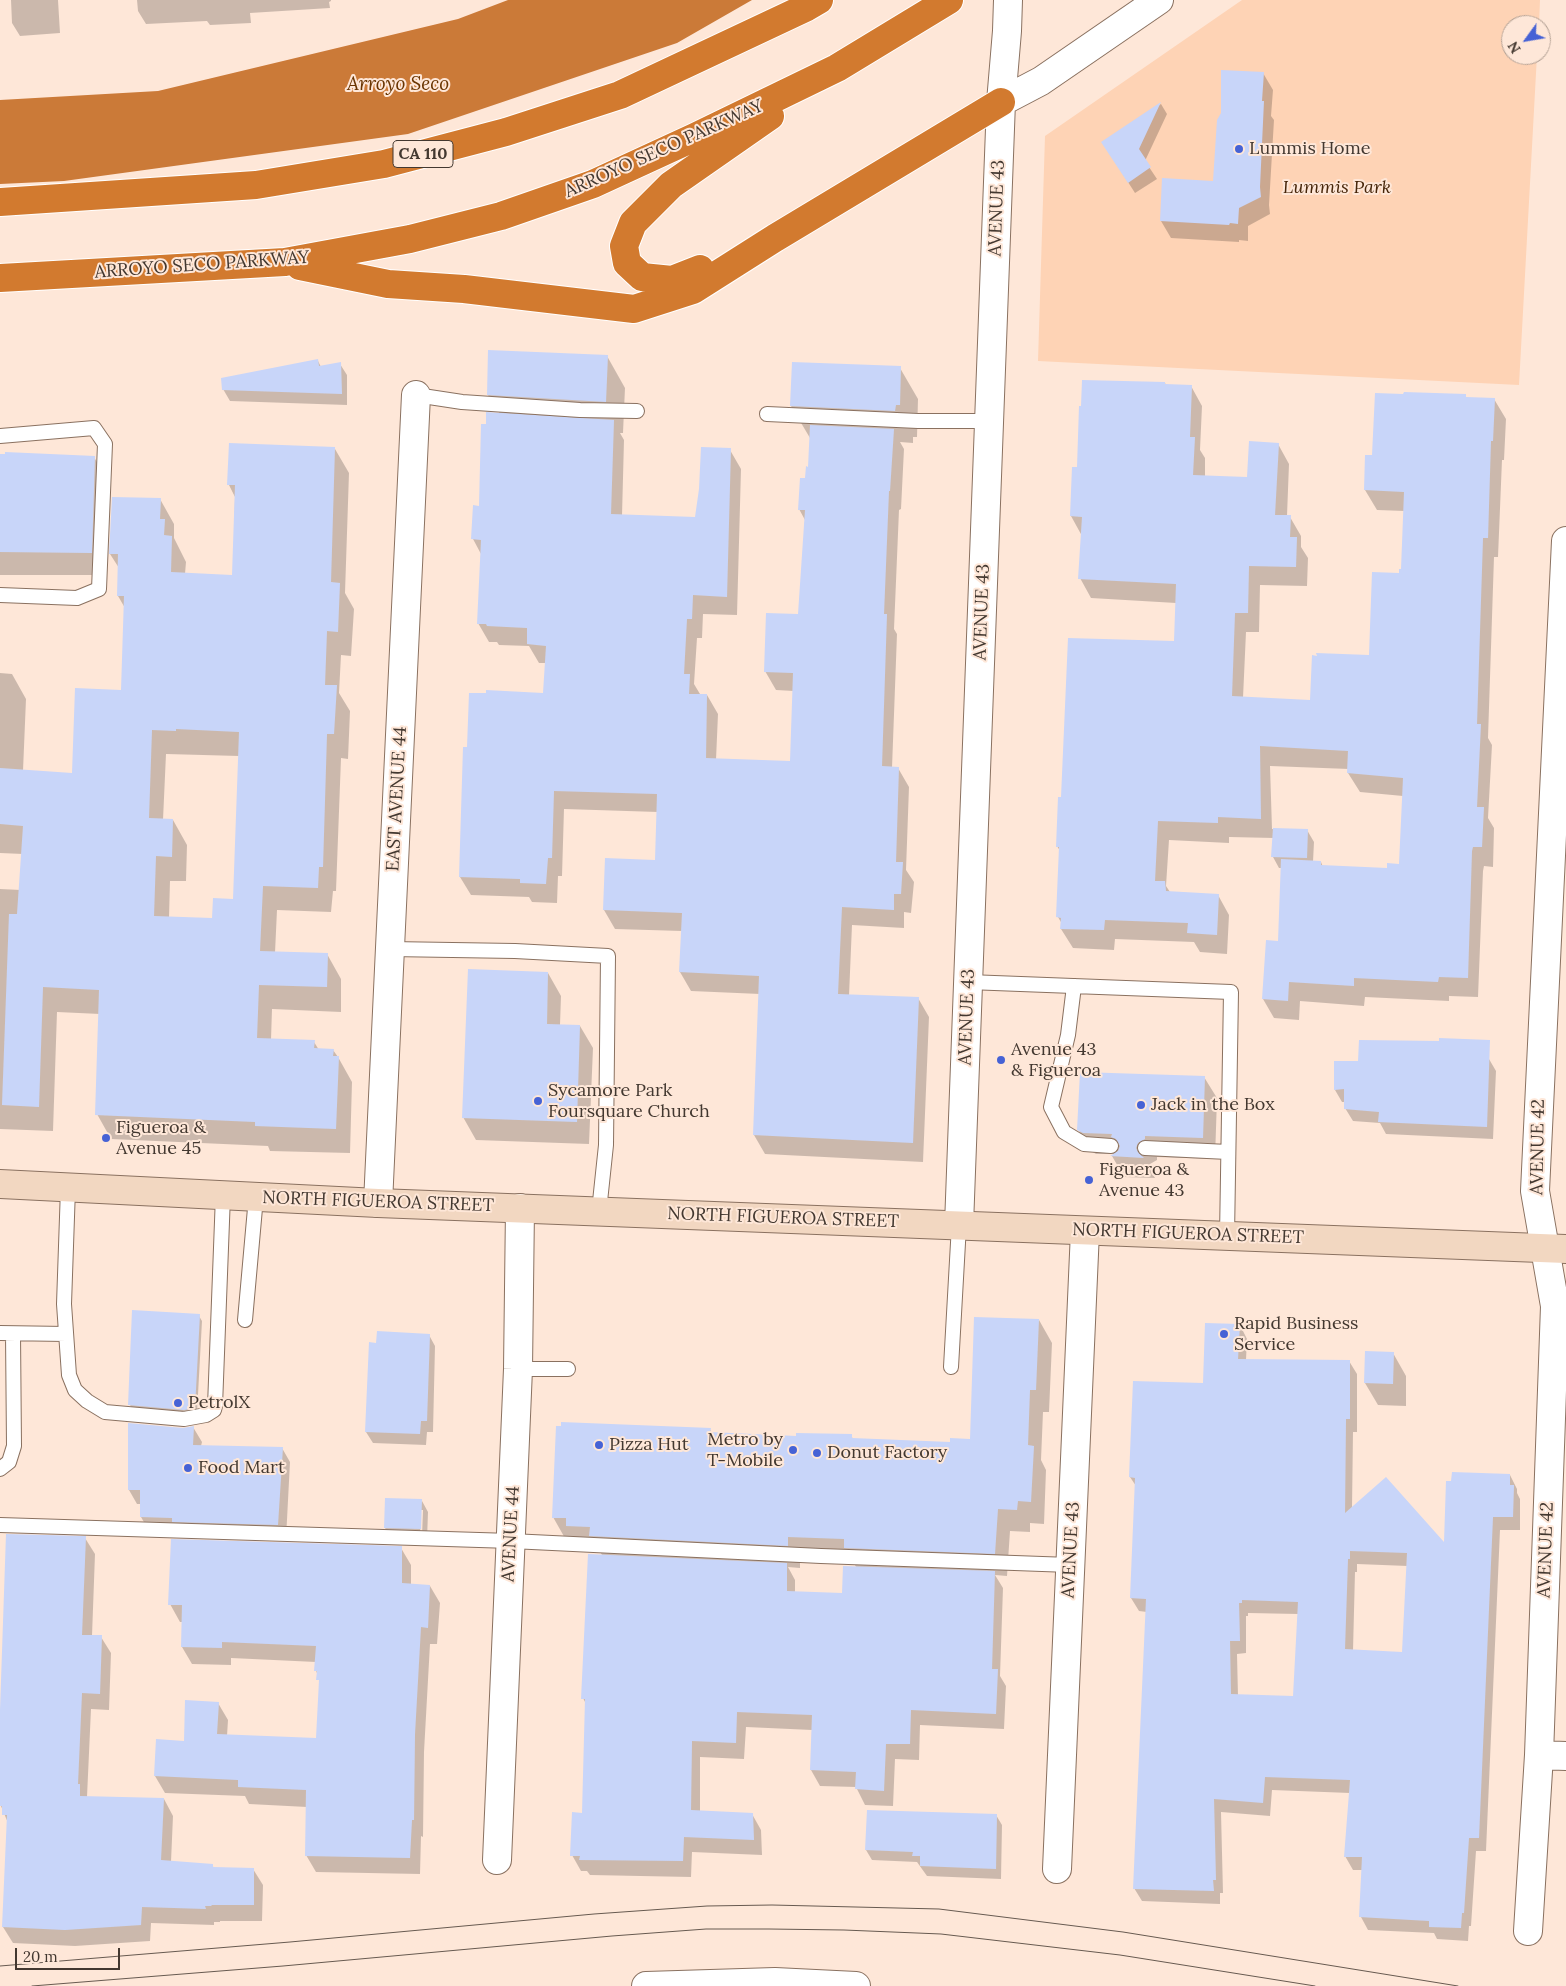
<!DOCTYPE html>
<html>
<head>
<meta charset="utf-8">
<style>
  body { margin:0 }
  #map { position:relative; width:1566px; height:1986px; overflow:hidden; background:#fee7d8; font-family:Lora,serif }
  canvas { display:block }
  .north { position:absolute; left:1501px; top:15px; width:50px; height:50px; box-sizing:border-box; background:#fee7d8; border:1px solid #b3a195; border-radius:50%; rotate:238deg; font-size:14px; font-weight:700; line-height:20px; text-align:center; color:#433830 }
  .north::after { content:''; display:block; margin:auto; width:18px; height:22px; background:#4662d5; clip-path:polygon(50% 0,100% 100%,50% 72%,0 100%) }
  .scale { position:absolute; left:15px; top:1948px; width:105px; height:22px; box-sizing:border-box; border:2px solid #433830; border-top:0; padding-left:6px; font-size:15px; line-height:18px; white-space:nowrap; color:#433830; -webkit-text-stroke:4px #fee7d8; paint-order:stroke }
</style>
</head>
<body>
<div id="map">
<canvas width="1566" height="1986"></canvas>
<div class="north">N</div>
<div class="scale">20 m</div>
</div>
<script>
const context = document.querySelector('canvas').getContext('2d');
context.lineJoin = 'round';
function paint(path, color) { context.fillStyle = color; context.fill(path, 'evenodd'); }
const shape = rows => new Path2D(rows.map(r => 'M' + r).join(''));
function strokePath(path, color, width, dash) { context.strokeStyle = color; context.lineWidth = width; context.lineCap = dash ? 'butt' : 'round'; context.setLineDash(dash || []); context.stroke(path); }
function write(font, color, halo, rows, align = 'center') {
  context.font = font + ' Lora,serif'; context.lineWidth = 4; context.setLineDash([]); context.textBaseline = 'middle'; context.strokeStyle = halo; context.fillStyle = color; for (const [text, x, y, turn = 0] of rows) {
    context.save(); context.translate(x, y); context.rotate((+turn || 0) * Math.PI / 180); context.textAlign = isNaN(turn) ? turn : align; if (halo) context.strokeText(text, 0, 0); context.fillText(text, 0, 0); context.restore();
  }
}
paint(shape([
  [1242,0,1540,0,1539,25,1511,25,1511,55,1537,55,1519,385,1038,361,1045,136]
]), '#fed3b5');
paint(shape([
  [508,0,752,0,677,43,408,134,64,181,0,184,0,100,158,91,458,19]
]), '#cb7a38');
paint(shape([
  [11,0,58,0,60,33,20,36,12,23],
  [137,0,331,0,331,1,329,2,330,8,250,13,251,23,210,25,207,21,146,24,138,11],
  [1263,73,1273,90,1271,116,1274,120,1269,205,1270,214,1248,226,1248,241,1239,240,1239,242,1171,238,1161,221,1215,182],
  [1161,104,1167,114,1145,161,1157,179,1135,193,1103,143],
  [607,356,625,388,623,433,620,433,624,440,622,516,696,518,730,450,741,469,737,615,703,614,702,638,697,638,694,684,700,694,707,695,718,714,716,760,791,762,794,691,776,690,765,671,799,616,805,520,799,509,810,468,810,438,791,406,900,368,918,399,917,437,913,437,913,443,900,442,904,449,901,509,899,510,894,629,897,634,892,768,898,768,909,787,906,870,914,882,911,913,904,912,904,928,852,925,849,996,918,998,929,1017,923,1162,765,1154,754,1135,760,994,691,991,680,972,682,931,615,929,604,910,606,859,656,862,658,812,564,809,562,876,558,876,557,903,532,902,529,897,471,895,460,877,468,748,545,694,546,663,539,663,529,646,499,645,497,642,489,642,478,623,481,554,473,539,480,507,487,425,500,414,488,395],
  [318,361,321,367,340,364,347,375,347,405,230,401,223,389],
  [1165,383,1166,385,1191,386,1202,406,1200,450,1205,458,1205,477,1248,479,1278,444,1289,464,1287,516,1290,517,1301,536,1301,547,1308,558,1307,586,1260,585,1259,632,1246,632,1243,698,1311,701,1370,656,1403,571,1405,511,1377,510,1365,490,1374,456,1465,396,1467,398,1494,399,1506,419,1504,460,1502,460,1498,557,1494,557,1488,738,1492,745,1488,818,1494,828,1493,867,1484,866,1483,871,1478,997,1449,996,1449,1001,1365,997,1364,1006,1300,1001,1299,1020,1274,1018,1263,999,1279,943,1282,868,1279,868,1273,857,1274,838,1229,837,1229,843,1169,840,1166,886,1170,892,1218,895,1229,915,1227,954,1200,952,1194,942,1115,939,1114,950,1073,948,1061,929,1062,924,1058,917,1060,851,1057,846,1062,798,1175,643,1176,603,1091,598,1080,578,1082,536,1071,516,1073,468,1079,469],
  [1270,766,1349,769,1348,773,1360,792,1403,796,1400,865,1388,869,1323,867,1321,862,1313,862,1314,842,1307,830,1272,829],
  [335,449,349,473,345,593,354,609,351,656,341,655,339,693,350,711,348,759,341,758,336,891,333,891,331,912,277,910,275,953,327,954,341,979,341,1012,272,1009,271,1040,314,1042,319,1050,333,1050,338,1057,352,1082,350,1153,270,1151,268,1146,111,1139,97,1114,100,1014,57,1012,53,1131,0,1129,0,889,21,890,23,854,0,853,0,673,12,674,26,699,23,771,74,774,122,692,125,608,118,596,119,568,110,554,160,499,174,524,174,538,186,562,185,574,233,576,235,497,229,485],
  [166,754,239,756,234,900,213,919,169,918,170,881,186,881,187,845,173,820,163,820],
  [0,455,94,457,107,480,104,575,0,575],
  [548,973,561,996,560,1025,580,1026,593,1048,589,1144,476,1140,463,1117],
  [1489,1059,1496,1071,1493,1139,1386,1134,1380,1123,1353,1121,1345,1108,1346,1102,1342,1102,1335,1090,1360,1062],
  [1204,1077,1217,1098,1215,1159,1157,1157,1157,1160,1150,1164,1149,1167,1155,1178,1124,1177,1112,1156,1115,1154,1096,1154,1091,1151,1078,1129],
  [199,1316,202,1321,197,1413,133,1410,130,1405],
  [1039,1320,1052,1343,1049,1412,1043,1412,1041,1460,1046,1470,1044,1524,1030,1523,1030,1532,1010,1531,1007,1576,995,1575,1003,1588,1000,1676,1006,1686,1004,1729,920,1725,919,1760,895,1759,893,1806,865,1805,856,1787,820,1786,811,1770,812,1730,746,1727,744,1759,700,1757,700,1812,752,1814,761,1830,762,1855,692,1852,691,1877,590,1875,587,1871,581,1871,572,1855,583,1814,586,1704,583,1698,602,1555,598,1549,566,1540,553,1517,710,1429,712,1434,797,1437,851,1436,854,1440,952,1444,971,1440],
  [800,1559,853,1561,856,1567,844,1595,795,1593,795,1580,788,1567,800,1568],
  [1240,1325,1247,1339,1246,1360,1349,1361,1357,1374,1357,1432,1353,1432,1352,1509,1445,1545,1510,1475,1517,1489,1517,1493,1520,1499,1520,1530,1500,1530,1486,1851,1476,1851,1471,1926,1469,1926,1468,1941,1437,1939,1434,1933,1368,1930,1361,1917,1363,1870,1353,1870,1345,1856,1350,1793,1272,1790,1270,1816,1221,1812,1223,1893,1220,1893,1220,1904,1142,1901,1134,1888,1147,1612,1139,1611,1131,1598,1136,1486,1130,1477,1205,1385],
  [1357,1564,1408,1566,1403,1653,1353,1651,1355,1572,1357,1572],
  [1248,1613,1298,1614,1294,1698,1238,1696,1237,1654,1246,1653,1246,1616,1248,1616],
  [429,1335,435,1346,433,1432,427,1432,426,1445,373,1443,366,1432,377,1344],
  [1393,1353,1406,1376,1406,1406,1378,1405,1365,1383],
  [193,1427,202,1442,201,1446,282,1448,290,1462,286,1539,149,1531,141,1517,141,1504,137,1504,129,1490,184,1429],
  [422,1501,428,1512,427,1540,392,1539,385,1528],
  [421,1510,423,1510,422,1536,420,1536],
  [85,1538,95,1554,92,1636,101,1637,111,1653,109,1710,91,1709,87,1797,164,1799,173,1816,171,1862,212,1865,214,1868,253,1869,263,1885,262,1921,220,1921,220,1922,214,1922,214,1925,151,1923,150,1941,75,1946,13,1943,3,1927,8,1823,1,1806,0,1722],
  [401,1548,411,1565,411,1585,430,1586,440,1603,437,1644,430,1644,424,1752,423,1837,421,1836,420,1874,316,1872,306,1855,307,1807,249,1804,245,1796,165,1793,155,1776,157,1741,185,1742,218,1703,228,1720,227,1736,317,1740,320,1684,316,1670,316,1662,231,1658,231,1665,192,1664,182,1647,183,1622,180,1622,170,1604],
  [996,1815,1002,1825,1001,1879,927,1876,917,1862,872,1860,866,1850]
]), '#0003');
paint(shape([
  [1221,70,1264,72,1262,101,1264,101,1260,187,1261,197,1239,208,1238,224,1230,223,1229,225,1160,221,1162,178,1213,181,1217,120,1221,113],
  [1161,102,1139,149,1151,167,1128,183,1101,142],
  [488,350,608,355,606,402,487,395],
  [318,359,319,366,341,362,342,394,222,390,221,378],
  [792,362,901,366,900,405,896,405,895,411,790,406],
  [1082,380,1165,382,1165,384,1192,385,1190,437,1195,437,1193,475,1247,477,1249,441,1279,443,1275,515,1291,515,1290,537,1297,537,1296,567,1249,566,1248,613,1235,613,1232,696,1310,700,1312,655,1317,656,1316,653,1369,655,1372,572,1399,573,1399,569,1401,569,1404,492,1364,490,1365,455,1372,455,1375,393,1403,394,1404,392,1466,394,1466,397,1495,398,1493,441,1491,441,1488,538,1483,538,1477,724,1481,724,1477,807,1484,807,1482,847,1473,847,1472,851,1468,978,1439,977,1438,982,1354,978,1354,986,1289,982,1288,1001,1262,999,1266,940,1278,941,1281,859,1321,861,1321,865,1387,868,1387,863,1399,864,1403,778,1347,773,1348,751,1260,746,1261,819,1218,817,1218,823,1158,821,1155,881,1165,881,1166,891,1219,894,1217,935,1187,933,1188,923,1105,920,1104,930,1060,929,1061,918,1056,917,1059,847,1056,847,1058,797,1061,797,1068,638,1174,641,1176,584,1078,579,1082,517,1070,516,1072,467,1077,467,1079,406,1081,406],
  [486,412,614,420,611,514,695,517,699,489,701,447,731,448,727,597,693,595,692,619,687,619,684,674,690,674,689,694,707,694,706,758,790,761,793,673,764,672,766,613,798,614,805,510,798,510,800,478,805,478,806,466,808,467,810,425,894,429,890,491,889,491,884,614,887,614,882,766,899,767,896,862,903,862,901,894,894,894,894,910,842,907,838,994,919,997,913,1143,753,1135,759,976,679,972,682,913,603,910,605,858,655,860,657,794,554,791,552,858,548,858,546,884,520,883,520,879,459,877,463,747,467,747,469,693,486,693,486,690,543,693,546,646,527,644,527,628,487,626,486,624,477,624,481,540,471,539,473,505,479,506,481,424,486,424],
  [229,443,335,447,331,582,340,583,338,632,327,631,325,685,337,685,334,734,327,734,323,867,319,867,318,888,263,886,260,951,328,953,327,987,259,985,257,1038,315,1040,314,1048,334,1049,333,1056,339,1056,336,1129,255,1126,255,1122,95,1115,99,990,43,987,39,1107,2,1105,9,914,17,914,23,826,0,824,0,768,72,773,75,688,121,690,124,596,117,596,118,554,109,554,112,497,161,498,160,519,165,519,164,535,172,536,171,572,232,575,235,485,227,485],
  [176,729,239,732,233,899,213,898,212,918,154,916,156,856,172,857,173,819,149,818,152,730,176,731],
  [5,452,95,456,92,553,0,552,0,454,5,454],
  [1273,828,1308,829,1307,858,1271,857],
  [468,969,548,972,547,1024,580,1025,577,1122,462,1118],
  [1439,1038,1490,1040,1487,1127,1378,1122,1379,1112,1344,1109,1344,1089,1334,1090,1334,1061,1358,1061,1359,1040,1439,1041],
  [1080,1072,1205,1076,1203,1138,1145,1136,1145,1139,1138,1143,1136,1148,1138,1152,1144,1158,1110,1156,1118,1151,1120,1146,1116,1139,1111,1137,1112,1134,1083,1133,1077,1130],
  [132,1310,200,1314,195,1408,184,1410,128,1405],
  [974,1317,1039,1319,1036,1390,1030,1390,1028,1445,1034,1446,1031,1502,1018,1501,1017,1510,998,1509,995,1554,844,1548,844,1539,788,1537,788,1546,589,1536,590,1527,566,1526,566,1518,552,1518,556,1426,561,1426,561,1422,711,1428,710,1432,796,1436,796,1433,852,1434,852,1438,950,1442,950,1438,970,1439],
  [1205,1323,1240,1324,1238,1359,1350,1360,1350,1419,1346,1419,1345,1513,1386,1477,1444,1542,1446,1481,1451,1481,1452,1472,1510,1474,1510,1485,1514,1485,1513,1517,1493,1517,1479,1838,1469,1838,1464,1913,1462,1913,1461,1928,1429,1927,1429,1921,1359,1917,1362,1857,1344,1857,1350,1780,1265,1777,1263,1803,1214,1799,1216,1880,1213,1880,1214,1891,1133,1889,1146,1599,1130,1598,1135,1478,1129,1477,1133,1381,1203,1383],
  [1350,1551,1407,1553,1402,1652,1345,1649,1348,1559,1350,1559],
  [1242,1600,1298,1602,1293,1696,1231,1694,1230,1641,1240,1641,1239,1603,1242,1603],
  [377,1331,430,1334,427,1421,421,1421,420,1434,365,1432,369,1342,376,1343],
  [1365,1351,1394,1352,1393,1384,1364,1383],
  [128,1423,183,1428,194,1426,193,1445,283,1447,278,1525,172,1522,172,1518,140,1517,140,1490,128,1490],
  [385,1498,422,1499,421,1529,384,1528],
  [6,1534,86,1536,82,1635,102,1635,100,1694,82,1693,78,1784,80,1784,80,1796,164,1798,161,1860,213,1864,213,1867,254,1868,254,1905,212,1905,211,1906,205,1906,206,1909,142,1907,141,1925,65,1930,2,1927,7,1815,2,1815,2,1806,0,1806,0,1710],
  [171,1539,402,1546,402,1583,430,1585,428,1628,421,1627,415,1734,414,1820,412,1820,410,1858,305,1856,306,1790,238,1787,238,1780,154,1776,156,1739,184,1741,185,1700,219,1702,217,1734,316,1738,319,1680,316,1680,317,1671,314,1671,316,1646,222,1642,222,1648,181,1647,182,1605,168,1605],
  [588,1554,787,1563,787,1591,842,1593,843,1566,995,1571,992,1669,998,1669,996,1714,911,1710,910,1744,886,1744,884,1791,855,1789,856,1772,810,1770,812,1715,737,1712,736,1743,692,1741,691,1810,753,1813,754,1840,684,1837,683,1861,579,1860,580,1856,570,1856,572,1812,582,1813,585,1699,581,1699],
  [867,1810,997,1814,996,1869,920,1866,920,1856,912,1856,913,1852,865,1850]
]), '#c8d5f9');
const service = shape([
  [416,395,462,402,580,410,637,411],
  [767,414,918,421,989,421],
  [0,436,94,428,105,444,99,589,77,598,0,595],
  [390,949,515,951,608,956,606,1145,599,1211],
  [968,982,1231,992,1227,1236],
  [1074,986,1068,1035,1051,1107,1064,1132,1084,1144,1111,1146],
  [1145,1148,1228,1152],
  [68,1188,64,1304,69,1375,75,1390,87,1401,105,1412,184,1419,206,1415,214,1410,215,1406,223,1195],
  [245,1320,256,1197],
  [0,1333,66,1334],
  [951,1367,959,1225],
  [518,1369,568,1369],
  [0,1469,9,1462,14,1446,13,1334],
  [0,1525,511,1541,821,1556,1070,1565]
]);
const minor = shape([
  [378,1203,416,395],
  [1539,1755,1566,1756],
  [497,1860,518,1369,520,1208],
  [1057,1869,1085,1231],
  [1528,1931,1539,1755,1555,1306,1535,1191,1566,541]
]);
const tertiary = shape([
  [1001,102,1041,81,1159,0],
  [959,1225,1001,102,1007,31,1008,0],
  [646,1986,775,1982,856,1986]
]);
const secondary = shape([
  [0,1184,378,1203,1566,1249]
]);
const motorway = shape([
  [0,202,256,185,384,164,506,132,620,95,807,7,819,0],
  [300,266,388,284,464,289,634,309,693,290,775,238,1001,102],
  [700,269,672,280,642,277,627,263,624,246,633,223,671,185,770,116],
  [0,278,285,262,410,239,501,216,593,184,695,137,837,68,949,0]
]);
strokePath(service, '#8a7160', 16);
strokePath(minor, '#8a7160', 30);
strokePath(tertiary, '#8a7160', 30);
strokePath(secondary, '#8a7160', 30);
strokePath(motorway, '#fff', 30);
strokePath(service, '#fff', 14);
strokePath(minor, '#fff', 28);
strokePath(tertiary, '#fff', 28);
strokePath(secondary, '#f2d7c1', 28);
strokePath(motorway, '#d27a2f', 28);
strokePath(shape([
  [0,1966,290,1942,594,1914,707,1906,772,1905,939,1909,1123,1932,1458,1986],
  [32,1986,283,1966,612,1936,706,1929,769,1929,844,1930,941,1934,1120,1955,1315,1986]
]), '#675a50', 1);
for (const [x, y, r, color] of [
  [1239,149,5,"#4662d5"],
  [1001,1060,5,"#4662d5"],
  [538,1101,5,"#4662d5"],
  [1141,1105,5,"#4662d5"],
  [106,1138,5,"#4662d5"],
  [1089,1180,5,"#4662d5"],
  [1224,1334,5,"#4662d5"],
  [178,1403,5,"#4662d5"],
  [599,1445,5,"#4662d5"],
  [793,1450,5,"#4662d5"],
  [817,1453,5,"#4662d5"],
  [188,1468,5,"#4662d5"]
]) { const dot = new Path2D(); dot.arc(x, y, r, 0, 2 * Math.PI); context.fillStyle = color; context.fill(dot); strokePath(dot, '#fee7d8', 2); }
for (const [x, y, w] of [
  [423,154,60]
]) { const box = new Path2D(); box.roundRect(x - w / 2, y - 13.5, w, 27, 4); context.fillStyle = '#fee7d8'; context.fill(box); strokePath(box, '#433830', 1); }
write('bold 16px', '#433830', null, [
  ["CA 110",423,154]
]);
write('18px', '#433830', '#fee7d8', [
  ["ARROYO SECO PARKWAY",664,149,-24],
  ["AVENUE 43",997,208,-88],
  ["ARROYO SECO PARKWAY",202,265,-4],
  ["AVENUE 43",982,612,-88],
  ["EAST AVENUE 44",397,799,-87],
  ["AVENUE 43",967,1017,-88],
  ["AVENUE 42",1538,1147,-89],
  ["NORTH FIGUEROA STREET",378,1202,2],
  ["NORTH FIGUEROA STREET",783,1218,2],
  ["NORTH FIGUEROA STREET",1188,1234,2],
  ["AVENUE 44",511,1534,-87],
  ["AVENUE 43",1071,1550,-87],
  ["AVENUE 42",1546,1550,-88]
]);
write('18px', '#433830', '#fee7d8', [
  ["Lummis Home",1249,149],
  ["Avenue 43",1011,1050],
  ["& Figueroa",1011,1071],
  ["Sycamore Park",548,1091],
  ["Foursquare Church",548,1112],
  ["Jack in the Box",1151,1105],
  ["Figueroa &",116,1128],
  ["Avenue 45",116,1149],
  ["Figueroa &",1099,1170],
  ["Avenue 43",1099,1191],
  ["Rapid Business",1234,1324],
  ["Service",1234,1345],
  ["PetrolX",188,1403],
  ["Metro by",783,1440,"right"],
  ["T-Mobile",783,1461,"right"],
  ["Pizza Hut",609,1445],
  ["Donut Factory",827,1453],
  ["Food Mart",198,1468]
], 'left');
write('italic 18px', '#462509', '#fee7d8', [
  ["Lummis Park",1337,188]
]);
write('italic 19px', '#693400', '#fee7d8', [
  ["Arroyo Seco",398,85]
]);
</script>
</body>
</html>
